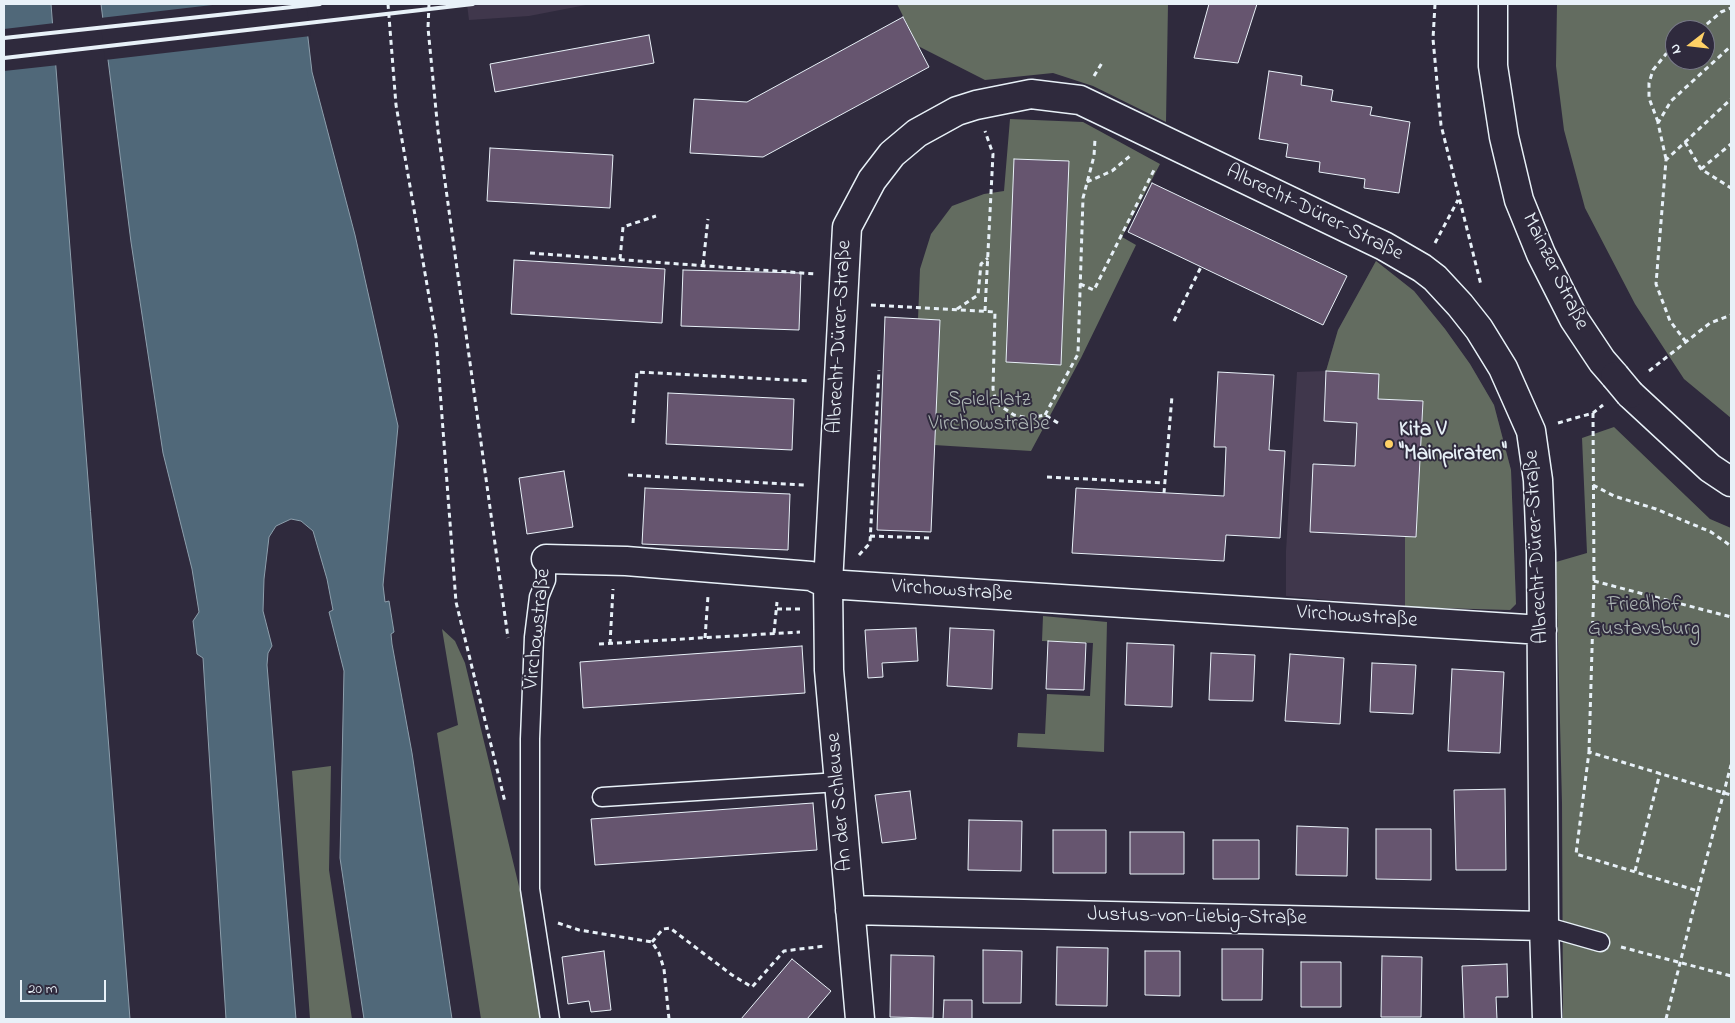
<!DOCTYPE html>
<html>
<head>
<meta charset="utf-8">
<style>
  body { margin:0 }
  #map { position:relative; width:1735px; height:1023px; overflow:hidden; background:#2f2a3d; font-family:"Indie Flower",sans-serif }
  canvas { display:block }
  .frame { position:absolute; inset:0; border:5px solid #e8f1f8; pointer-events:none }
  .north { position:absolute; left:1665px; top:20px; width:50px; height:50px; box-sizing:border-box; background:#2f2a3d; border:1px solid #797a88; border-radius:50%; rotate:254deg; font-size:14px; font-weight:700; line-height:20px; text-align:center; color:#e8f1f8 }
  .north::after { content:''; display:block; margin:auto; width:18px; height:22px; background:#ffd166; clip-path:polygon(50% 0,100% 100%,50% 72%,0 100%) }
  .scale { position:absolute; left:20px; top:980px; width:86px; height:22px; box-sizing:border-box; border:2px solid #e8f1f8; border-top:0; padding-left:6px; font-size:15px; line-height:18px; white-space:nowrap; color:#e8f1f8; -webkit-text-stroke:4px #2f2a3d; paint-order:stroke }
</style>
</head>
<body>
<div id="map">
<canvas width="1735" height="1023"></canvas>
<div class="frame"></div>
<div class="north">N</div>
<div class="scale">20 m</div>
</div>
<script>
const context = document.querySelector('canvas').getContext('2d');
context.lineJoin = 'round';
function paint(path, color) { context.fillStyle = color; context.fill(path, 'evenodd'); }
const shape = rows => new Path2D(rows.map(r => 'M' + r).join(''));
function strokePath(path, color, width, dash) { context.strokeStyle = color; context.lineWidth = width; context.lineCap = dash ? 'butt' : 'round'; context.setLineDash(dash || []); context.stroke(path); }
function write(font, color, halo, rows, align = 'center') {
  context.font = font + ' "Indie Flower",sans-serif'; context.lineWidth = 4; context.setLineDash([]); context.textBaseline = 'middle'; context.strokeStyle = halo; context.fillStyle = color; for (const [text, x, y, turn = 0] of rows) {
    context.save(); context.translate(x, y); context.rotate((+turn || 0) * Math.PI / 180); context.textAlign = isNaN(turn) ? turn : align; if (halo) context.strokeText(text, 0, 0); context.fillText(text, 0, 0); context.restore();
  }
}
paint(shape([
  [467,4,591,4,529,16,469,20],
  [1376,261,1414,291,1445,329,1470,364,1494,405,1511,470,1516,604,1510,610,1405,607,1286,596,1286,551,1297,372,1326,371,1338,330]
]), '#40374c');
paint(shape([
  [897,4,1168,4,1166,122,1093,86,1053,73,985,80,918,46],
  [1557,4,1731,4,1731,418,1684,379,1635,304,1585,208,1564,130,1556,66],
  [1675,30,1705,30,1705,60,1675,60],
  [1010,119,1083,122,1160,164,1122,237,1136,245,1081,358,1031,451,934,445,940,320,918,319,920,269,931,234,952,206,984,194,1004,191],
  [1376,261,1414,291,1445,329,1470,364,1494,405,1511,470,1516,604,1510,610,1405,607,1405,536,1416,537,1423,402,1378,399,1379,374,1326,371,1338,330],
  [1614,427,1710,519,1731,528,1731,1019,1563,1019,1562,803,1556,562,1587,553,1582,438],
  [1043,616,1107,622,1104,752,1017,747,1018,733,1045,734,1047,694,1090,696,1093,643,1042,641],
  [442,629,455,641,465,663,524,907,540,1019,481,1019,437,733,458,725],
  [331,766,329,870,352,1019,310,1019,292,771]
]), '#636c60');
const water = shape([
  [4,4,51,4,130,1019,4,1019,4,4],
  [101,4,304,4,312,72,355,235,398,426,383,585,385,602,389,601,394,632,391,634,392,644,412,753,452,1019,364,1019,340,858,344,671,329,612,333,610,327,579,313,531,301,521,291,519,276,526,269,537,264,579,263,611,272,646,268,653,267,665,296,1019,226,1019,203,658,197,654,193,621,199,612,192,569,163,453,131,242,101,4]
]);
paint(water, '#506879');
strokePath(water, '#8d9fac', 1);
paint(shape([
  [221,4,306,4,311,36,105,60,100,18],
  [55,23,59,65,4,71,4,29]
]), '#2f2a3d');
const building = shape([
  [1209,4,1257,4,1238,63,1194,58,1209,4],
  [903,17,929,67,763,157,690,153,694,99,747,102,903,17],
  [649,35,654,63,495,92,490,64,649,35],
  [1269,71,1302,76,1301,85,1333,90,1331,101,1372,107,1370,115,1410,122,1399,193,1364,188,1365,179,1319,172,1320,162,1286,157,1288,144,1259,139,1269,71],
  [490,148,613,155,610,208,487,201,490,148],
  [1014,159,1069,161,1061,365,1006,362,1014,159],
  [1152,183,1347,276,1323,325,1128,232,1152,183],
  [514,260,665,269,662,323,511,314,514,260],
  [683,270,801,273,799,330,681,326,683,270],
  [885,317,940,320,931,532,877,530,885,317],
  [1326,371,1379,374,1378,399,1423,401,1416,537,1310,532,1313,464,1355,466,1357,423,1324,421,1326,371],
  [1218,372,1274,375,1269,450,1285,451,1280,538,1226,535,1224,561,1072,553,1076,488,1224,496,1226,447,1214,447,1218,372],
  [668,393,794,399,792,450,666,444,668,393],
  [564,471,573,527,527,534,519,478,564,471],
  [645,488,790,494,788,550,642,544,645,488],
  [916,628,918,661,882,663,883,677,868,678,865,630,916,628],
  [950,628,994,630,992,689,947,686,950,628],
  [1048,641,1086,643,1084,690,1046,689,1048,641],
  [1127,643,1174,645,1172,707,1125,705,1127,643],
  [802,646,805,693,583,708,580,662,802,646],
  [1211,653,1255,655,1253,701,1209,700,1211,653],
  [1290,654,1344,658,1340,724,1285,721,1290,654],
  [1372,663,1416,665,1413,714,1370,712,1372,663],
  [1452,669,1504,672,1500,753,1448,751,1452,669],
  [1505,789,1506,870,1456,870,1454,790,1505,789],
  [910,791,916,839,882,843,875,795,910,791],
  [813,803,817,850,595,865,591,819,813,803],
  [969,820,1022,821,1021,871,968,870,969,820],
  [1297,826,1348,828,1347,876,1296,875,1297,826],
  [1376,829,1431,829,1431,880,1376,879,1376,829],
  [1053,830,1106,830,1106,873,1053,873,1053,830],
  [1130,832,1184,832,1184,874,1130,874,1130,832],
  [1213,840,1259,840,1259,879,1213,879,1213,840],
  [1057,947,1108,948,1107,1006,1056,1005,1057,947],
  [1222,949,1263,949,1262,1000,1222,1000,1222,949],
  [983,950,1022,951,1021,1003,983,1003,983,950],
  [604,951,611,1010,591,1012,589,1001,568,1004,562,957,604,951],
  [1145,951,1180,951,1180,996,1145,995,1145,951],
  [891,955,934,956,933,1018,890,1017,891,955],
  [1382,956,1422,957,1421,1017,1381,1017,1382,956],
  [792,959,831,991,807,1019,741,1019,792,959],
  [1301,962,1341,962,1341,1007,1301,1007,1301,962],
  [1507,964,1508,997,1496,997,1497,1019,1464,1019,1462,966,1507,964],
  [944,1000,972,1000,972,1019,943,1019,944,1000]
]);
paint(building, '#66556f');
strokePath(building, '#e8f1f8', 1);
const service = shape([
  [546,559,546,580,539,597,534,637,530,739,530,889,550,1019],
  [602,797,839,782],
  [1544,926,1600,942]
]);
const minor = shape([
  [546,559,626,561,811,576,828,584,1542,630],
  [850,910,1544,926],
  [860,1019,829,670,828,584,847,227,872,180,892,154,917,133,957,111,976,105,1031,94,1080,100,1384,246,1422,268,1435,278,1460,305,1479,329,1503,368,1531,431,1538,480,1541,553,1544,926,1547,1019]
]);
const secondary = shape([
  [1493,4,1493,66,1504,137,1519,200,1541,254,1574,319,1602,361,1615,376],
  [1630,394,1710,468,1731,482]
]);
strokePath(service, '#e8f1f8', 21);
strokePath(minor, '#e8f1f8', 31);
strokePath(secondary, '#e8f1f8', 31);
strokePath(shape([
  [388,4,396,105,436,337,456,602,505,802],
  [429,4,428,28,438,131,508,638],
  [1435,4,1433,39,1441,125,1481,285],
  [1700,30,1721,12,1731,8],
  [1094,76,1102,63],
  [1658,122,1649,98,1649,83,1653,70,1666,54,1675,49],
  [1685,142,1701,169,1731,188],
  [1666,159,1658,123,1671,101,1731,46],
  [1701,169,1731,144],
  [1087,182,1112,171,1130,156],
  [1435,243,1458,200],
  [530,253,816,274],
  [620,259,623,227,656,216],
  [703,265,708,219],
  [1080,284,1094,290,1155,168],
  [871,305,995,312,993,389,996,403,1014,415,1029,418,1045,415,1058,423],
  [957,309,978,295,981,264,988,258],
  [985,311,993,154,985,131],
  [1174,321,1201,267],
  [1686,342,1670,321,1656,284,1666,160,1731,99],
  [1649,371,1710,323,1731,315],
  [1593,413,1594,581],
  [1045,415,1078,354,1083,198,1094,156,1095,139],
  [633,423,637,372,810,381],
  [1558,423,1593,413,1603,405],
  [628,475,804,485],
  [1047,477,1164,483],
  [1593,485,1614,496,1656,509,1711,532,1731,546],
  [1164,493,1172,396],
  [870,536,931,538],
  [859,555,870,543,879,370],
  [777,609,801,609],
  [774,633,777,602],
  [705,638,708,596],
  [599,644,800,632],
  [610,644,613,589],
  [1589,752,1594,581,1731,617],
  [1635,871,1660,773],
  [1698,891,1731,765],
  [558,923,579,930,652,942,659,953,664,969,669,1019],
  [652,942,663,929,670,928,732,975,752,987,784,951,825,946],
  [1621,947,1731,976],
  [1666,1019,1698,891,1576,854,1589,752,1731,795]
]), '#e8f1f8', 3, [5, 4]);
strokePath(service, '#2f2a3d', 18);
strokePath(minor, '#2f2a3d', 28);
strokePath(secondary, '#2f2a3d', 28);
strokePath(shape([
  [4,38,320,4],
  [4,58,473,4]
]), '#e8f1f8', 4);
const secondaryBridge = shape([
  [1615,376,1630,394]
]);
strokePath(secondaryBridge, '#e8f1f8', 31, []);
strokePath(secondaryBridge, '#2f2a3d', 28);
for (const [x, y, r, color] of [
  [1389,444,5,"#ffd166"]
]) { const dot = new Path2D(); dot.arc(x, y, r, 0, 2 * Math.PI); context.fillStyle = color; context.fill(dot); strokePath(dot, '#2f2a3d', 2); }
write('21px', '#e8f1f8', '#2f2a3d', [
  ["Albrecht-Dürer-Straße",1314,214,26],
  ["Mainzer Straße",1554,272,64],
  ["Albrecht-Dürer-Straße",841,337,-87],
  ["Albrecht-Dürer-Straße",1538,547,-93],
  ["Virchowstraße",952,592,4],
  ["Virchowstraße",1357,618,4],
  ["Virchowstraße",539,629,-84],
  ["An der Schleuse",841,802,-95],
  ["Justus-von-Liebig-Straße",1197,918,1]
]);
write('21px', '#acb5b4', '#2f2a3d', [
  ["Spielplatz",989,402],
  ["Virchowstraße",989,426],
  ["Friedhof",1644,607],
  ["Gustavsburg",1644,631]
]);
write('bold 21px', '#e8f1f8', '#2f2a3d', [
  ["Kita V",1399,432],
  ["\"Mainpiraten\"",1399,456]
], 'left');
</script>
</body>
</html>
